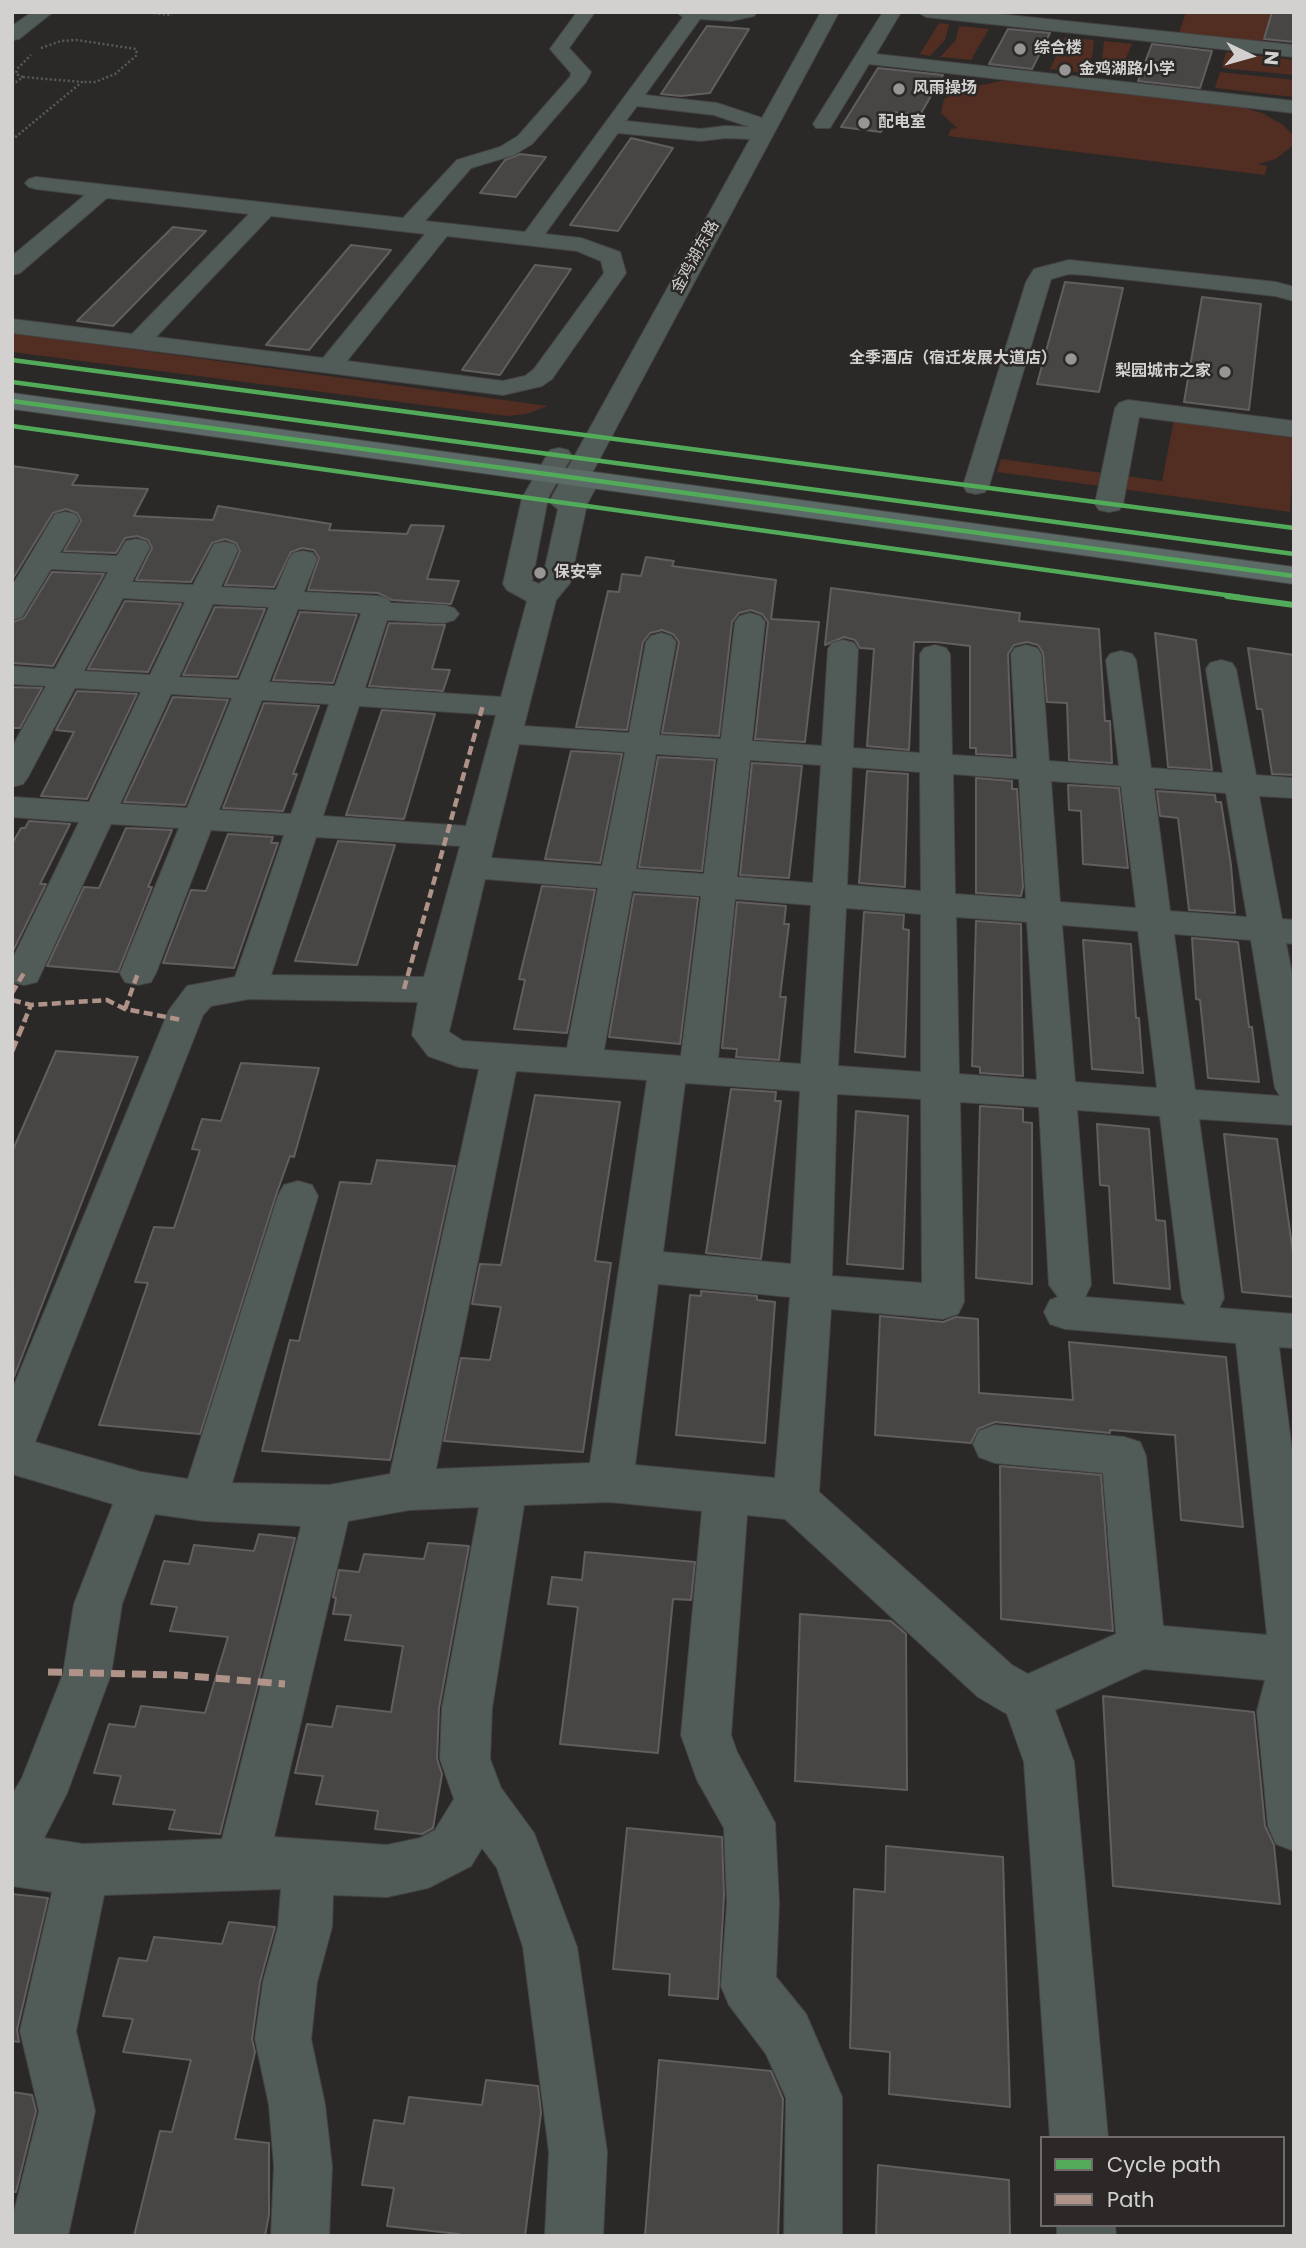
<!DOCTYPE html>
<html>
<head>
<meta charset="utf-8">
<style>
  body { margin:0 }
  #map { position:relative; width:1306px; height:2248px; overflow:hidden; background:#2b2928; font-family:Poppins,sans-serif }
  canvas { display:block }
  .frame { position:absolute; inset:0; border:14px solid #d3d1d0; pointer-events:none }
  .legend { position:absolute; left:1040px; top:2136px; width:245px; height:91px; box-sizing:border-box; background:#2c2827; border:2px solid #6f6c6b; margin:0; padding:9px 12px; list-style:none; font-size:21px; color:#d3d1d0 }
  .legend li { display:flex; align-items:center; gap:14px; height:35px }
  .legend b { width:35px; border:2px solid #6f6c6b }
  .north { position:absolute; left:1215px; top:21px; width:70px; height:70px; -webkit-text-stroke:5px #2c2827; paint-order:stroke; rotate:95deg; font-size:19px; font-weight:700; line-height:28px; text-align:center; color:#d3d1d0 }
  .north::after { content:''; display:block; margin:auto; width:24px; height:32px; background:#d3d1d0; clip-path:polygon(50% 0,100% 100%,50% 72%,0 100%) }
</style>
</head>
<body>
<div id="map">
<canvas width="1306" height="2248"></canvas>
<div class="frame"></div>
<ul class="legend">
<li><b style="height:9px;background:#51ab58"></b>Cycle path</li>
<li><b style="height:9px;background:#af9288"></b>Path</li>
</ul>
<div class="north">N</div>
</div>
<script>
const context = document.querySelector('canvas').getContext('2d');
context.lineJoin = 'round';
function paint(path, color) { context.fillStyle = color; context.fill(path, 'evenodd'); }
const shape = rows => new Path2D(rows.map(r => 'M' + r).join(''));
function strokePath(path, color, width, dash) { context.strokeStyle = color; context.lineWidth = width; context.lineCap = dash ? 'butt' : 'round'; context.setLineDash(dash || []); context.stroke(path); }
function write(font, color, halo, rows, align = 'center') {
  context.font = font + ' Poppins,"Noto Sans SC",sans-serif'; context.lineWidth = 5; context.setLineDash([]); context.textBaseline = 'middle'; context.strokeStyle = halo; context.fillStyle = color; for (const [text, x, y, turn = 0] of rows) {
    context.save(); context.translate(x, y); context.rotate((+turn || 0) * Math.PI / 180); context.textAlign = isNaN(turn) ? turn : align; if (halo) context.strokeText(text, 0, 0); context.fillText(text, 0, 0); context.restore();
  }
}
paint(shape([
  [1186,12,1271,12,1262,44,1178,35],
  [939,23,949,24,945,40,930,56,920,54],
  [959,26,989,29,971,60,940,57,956,40],
  [1065,37,1094,40,1092,57,1078,72,1050,69],
  [1104,41,1132,44,1118,77,1089,73,1102,59],
  [1226,52,1294,60,1294,75,1222,68],
  [1220,72,1294,80,1294,97,1215,88],
  [1001,81,1036,82,1234,105,1262,113,1282,124,1293,135,1292,146,1276,159,1258,164,1267,166,1265,175,948,136,951,129,957,128,941,113,944,99,958,90],
  [12,333,548,406,526,414,508,416,12,352],
  [1174,420,1294,436,1290,512,997,472,1001,459,1162,481]
]), '#522d22');
const building = shape([
  [1272,12,1294,12,1294,42,1264,39,1272,12],
  [707,26,749,29,710,93,681,96,661,94,707,26],
  [1008,29,1050,33,1032,69,989,64,1008,29],
  [1152,44,1212,51,1200,88,1138,81,1152,44],
  [878,68,943,75,920,115,893,112,881,132,841,127,878,68],
  [631,138,673,148,618,231,570,225,631,138],
  [520,154,546,157,516,197,480,193,505,160,520,154],
  [173,227,206,231,113,326,77,321,173,227],
  [351,245,391,250,309,350,266,345,351,245],
  [535,265,571,269,500,375,462,370,535,265],
  [1065,282,1123,288,1099,392,1037,384,1065,282],
  [1202,297,1261,304,1249,410,1184,402,1202,297],
  [12,466,78,475,72,485,148,489,134,516,213,520,218,506,331,524,329,530,407,534,411,525,444,526,427,579,459,581,451,604,392,600,378,593,308,590,319,558,314,550,302,548,291,552,274,587,225,585,240,551,236,543,225,539,212,543,191,582,136,580,152,548,148,540,137,536,125,538,116,553,64,551,81,521,77,513,66,509,53,513,12,580,12,466],
  [646,557,674,561,672,566,776,580,771,619,819,622,805,742,755,739,768,622,762,614,751,610,739,613,732,622,719,736,662,733,679,642,673,634,662,630,650,633,643,642,627,730,576,727,608,591,619,592,622,574,641,576,646,557],
  [52,572,104,574,53,666,12,663,12,622,24,618,52,572],
  [831,588,1020,613,1019,621,1099,629,1105,721,1110,721,1112,763,1069,760,1067,703,1047,702,1043,653,1038,645,1027,642,1014,645,1008,654,1012,756,976,754,976,748,970,748,970,646,936,642,914,642,909,750,867,746,874,649,860,648,855,640,844,637,825,645,831,588],
  [125,601,181,604,148,672,88,669,125,601],
  [215,607,265,609,237,677,183,675,215,607],
  [300,612,357,615,333,683,273,680,300,612],
  [389,623,445,625,432,669,450,670,443,691,369,686,389,623],
  [1155,633,1196,640,1212,770,1168,767,1155,633],
  [1248,648,1294,655,1294,775,1272,774,1262,709,1257,709,1248,648],
  [12,687,42,688,20,728,12,728,12,687],
  [77,691,137,694,87,799,41,796,74,732,56,730,77,691],
  [173,697,228,700,185,805,124,802,173,697],
  [264,703,319,706,293,774,297,774,283,811,223,808,264,703],
  [382,710,435,714,404,819,346,815,382,710],
  [571,751,622,754,600,863,545,859,571,751],
  [658,757,715,760,702,871,639,867,658,757],
  [752,763,802,766,789,878,740,875,752,763],
  [867,771,908,774,905,887,859,883,867,771],
  [976,778,1012,781,1012,789,1017,789,1023,887,1021,896,976,893,976,778],
  [1068,785,1119,788,1128,868,1083,864,1081,811,1069,810,1068,785],
  [1157,791,1215,795,1216,802,1221,802,1231,865,1235,913,1189,910,1178,818,1160,816,1157,791],
  [29,821,70,824,40,884,46,884,12,953,12,844,21,828,25,828,29,821],
  [126,828,172,830,148,887,152,887,118,972,47,966,84,887,99,888,126,828],
  [228,834,273,837,271,843,278,843,234,968,163,963,191,890,206,891,228,834],
  [338,841,395,845,357,965,295,961,338,841],
  [542,886,595,890,567,1033,514,1029,525,980,519,979,542,886],
  [634,894,698,898,680,1044,609,1037,634,894],
  [737,902,786,906,784,924,789,924,780,997,786,997,779,1060,736,1057,737,1049,722,1048,737,902],
  [864,912,904,915,903,929,909,930,905,1057,855,1052,864,912],
  [976,921,1021,924,1023,1076,980,1073,980,1067,972,1066,976,921],
  [1192,938,1238,942,1249,1027,1252,1027,1259,1082,1208,1078,1200,1000,1196,999,1192,938],
  [1083,940,1131,944,1136,1018,1139,1018,1143,1073,1092,1069,1083,940],
  [56,1051,138,1057,14,1377,12,1152,56,1051],
  [241,1063,319,1068,294,1157,290,1156,276,1195,200,1434,99,1425,148,1283,135,1282,154,1227,174,1228,200,1150,192,1149,202,1119,221,1121,241,1063],
  [731,1089,776,1092,775,1101,781,1101,761,1259,706,1253,731,1089],
  [535,1095,620,1102,595,1261,611,1263,583,1452,444,1441,461,1358,490,1360,501,1307,472,1304,480,1264,501,1265,535,1095],
  [980,1106,1023,1109,1023,1122,1032,1123,1032,1284,976,1278,980,1106],
  [856,1111,908,1116,903,1269,847,1264,856,1111],
  [1097,1124,1149,1129,1156,1220,1165,1221,1170,1289,1114,1283,1109,1186,1100,1185,1097,1124],
  [1224,1134,1277,1139,1294,1260,1294,1297,1242,1292,1224,1134],
  [377,1160,455,1166,390,1460,262,1451,290,1340,299,1341,340,1182,371,1184,377,1160],
  [701,1291,757,1296,757,1300,775,1302,765,1443,676,1435,690,1295,701,1296,701,1291],
  [880,1316,943,1322,956,1317,978,1319,979,1393,1073,1400,1069,1342,1226,1357,1243,1527,1181,1520,1175,1435,1110,1430,1110,1433,995,1422,978,1429,971,1443,875,1435,880,1316],
  [1000,1466,1101,1475,1113,1631,1001,1619,1000,1466],
  [259,1534,295,1538,220,1834,169,1829,175,1810,113,1804,121,1776,94,1773,109,1724,135,1727,141,1706,205,1713,228,1637,170,1631,177,1607,151,1604,164,1561,189,1564,194,1545,254,1551,259,1534],
  [428,1543,469,1546,439,1708,437,1759,442,1774,433,1828,422,1834,375,1829,378,1811,316,1804,323,1776,295,1773,307,1724,332,1727,337,1706,391,1712,403,1646,345,1640,351,1615,333,1614,336,1598,333,1597,339,1570,359,1572,364,1554,424,1559,428,1543],
  [585,1552,695,1562,691,1600,673,1599,658,1753,560,1744,578,1607,548,1604,552,1577,582,1580,585,1552],
  [800,1614,891,1621,906,1634,907,1790,795,1781,800,1614],
  [1103,1696,1254,1712,1265,1826,1274,1845,1280,1904,1113,1886,1103,1696],
  [627,1828,722,1837,724,1896,718,1999,669,1995,670,1974,613,1969,627,1828],
  [886,1846,1003,1857,1010,2107,889,2094,890,2052,850,2048,854,1889,885,1892,886,1846],
  [12,1894,48,1898,17,2030,19,2042,12,2041,12,1894],
  [229,1922,275,1927,260,1982,252,2039,255,2052,235,2139,269,2143,269,2214,265,2236,134,2236,160,2131,172,2132,191,2060,123,2052,133,2019,103,2016,119,1958,147,1961,154,1937,222,1944,229,1922],
  [659,2060,771,2071,783,2099,778,2236,645,2236,659,2060],
  [486,2080,538,2086,541,2113,525,2236,459,2236,459,2234,387,2226,394,2188,362,2185,374,2120,404,2124,409,2097,482,2105,486,2080],
  [12,2092,32,2095,36,2111,16,2192,12,2192,12,2092],
  [878,2165,1009,2180,1010,2236,876,2236,878,2165]
]);
paint(building, '#484645');
strokePath(building, '#615f5e', 2);
const minor = shape([
  [32,12,53,12,19,39,12,40,12,26,32,12],
  [577,12,595,12,569,48,591,72,586,82,532,144,514,155,471,168,425,221,525,232,683,17,676,12,757,12,754,16,731,21,700,19,645,95,717,103,762,118,821,12,839,12,592,473,600,480,587,504,570,583,556,600,524,726,629,733,646,642,651,636,661,633,671,636,676,642,659,735,721,739,735,622,740,616,750,613,760,616,765,622,752,741,822,746,828,649,832,643,843,640,854,643,858,649,853,748,920,753,920,654,924,648,935,645,946,648,950,654,952,755,1017,759,1011,654,1015,648,1026,645,1037,648,1041,654,1049,761,1119,766,1106,660,1110,654,1121,651,1132,654,1136,660,1151,768,1223,773,1206,669,1210,663,1221,660,1232,663,1236,669,1256,775,1294,778,1294,798,1259,796,1282,919,1294,920,1294,944,1286,943,1294,984,1294,1125,1199,1119,1224,1298,1219,1308,1294,1314,1294,1348,1279,1347,1294,1467,1294,1851,1276,1844,1268,1826,1257,1711,1265,1680,1144,1669,1055,1710,1074,1762,1108,2138,1050,2138,1024,1762,1007,1714,978,1697,785,1519,747,1515,731,1735,737,1752,775,1823,779,1903,776,1977,806,2014,842,2097,842,2236,784,2236,786,2098,766,2054,729,2005,721,1986,727,1903,724,1828,697,1780,681,1735,702,1511,610,1502,524,1505,492,1708,490,1759,501,1788,534,1833,577,1947,607,2152,603,2236,545,2236,549,2152,523,1947,497,1868,482,1848,471,1866,428,1888,387,1897,333,1895,332,1927,317,1982,311,2039,325,2105,332,2166,329,2236,271,2236,274,2166,269,2105,255,2039,263,1982,278,1927,281,1889,104,1895,76,2031,95,2111,68,2236,12,2236,12,2220,39,2111,20,2031,52,1892,12,1886,12,1795,22,1778,63,1674,74,1604,113,1504,12,1474,12,1390,169,1010,187,986,235,977,284,835,211,830,156,973,151,982,138,985,125,982,120,973,179,828,111,824,37,982,24,985,12,982,12,960,79,822,12,817,12,797,89,802,141,692,75,688,28,777,23,784,12,787,12,747,46,686,12,684,12,666,55,669,108,572,51,569,22,617,12,620,12,586,55,514,65,512,75,514,79,520,60,553,117,556,126,541,136,539,146,541,150,547,132,582,193,585,214,544,224,542,234,544,238,550,221,587,276,590,289,559,293,553,303,551,313,553,317,559,304,592,378,596,388,599,391,603,444,605,454,608,459,614,454,620,444,623,387,620,365,688,501,697,527,601,507,590,503,584,522,498,550,450,559,448,568,450,572,456,548,498,532,581,539,584,542,581,558,509,549,502,750,139,725,138,701,141,618,133,545,234,581,238,620,252,626,273,552,379,542,386,503,395,12,333,12,319,132,334,249,214,107,198,20,273,12,275,12,256,85,195,36,189,29,187,25,183,29,179,36,177,403,218,457,160,500,147,518,136,570,77,571,73,550,49,577,12],
  [637,106,714,115,750,127,725,126,701,129,626,121,637,106],
  [271,216,425,234,323,358,156,337,271,216],
  [447,236,577,251,601,261,604,273,534,369,525,376,503,381,347,361,447,236],
  [123,598,185,602,150,675,84,671,123,598],
  [213,604,269,607,239,680,179,677,213,604],
  [298,609,361,613,335,686,269,682,298,609],
  [171,694,232,698,187,808,120,804,171,694],
  [262,700,329,704,291,814,219,810,262,700],
  [359,706,496,715,466,826,323,816,359,706],
  [519,744,625,752,602,866,491,858,519,744],
  [656,754,718,758,704,874,636,869,656,754],
  [750,760,821,765,813,883,737,877,750,760],
  [852,767,920,772,921,891,847,885,852,767],
  [953,774,1019,779,1026,899,955,894,953,774],
  [1051,781,1121,786,1136,908,1060,902,1051,781],
  [1154,788,1226,793,1247,917,1170,911,1154,788],
  [316,837,460,846,424,977,271,975,316,837],
  [485,879,598,888,567,1048,463,1041,449,1032,485,879],
  [632,891,701,896,681,1056,604,1050,632,891],
  [735,899,811,905,801,1064,718,1058,735,899],
  [846,908,921,914,921,1072,838,1066,846,908],
  [956,917,1027,922,1037,1080,959,1074,956,917],
  [1062,925,1138,931,1157,1088,1075,1082,1062,925],
  [1174,934,1251,940,1275,1088,1280,1096,1195,1090,1174,934],
  [249,999,418,1002,412,1035,428,1056,459,1067,479,1069,390,1474,329,1485,232,1483,318,1196,312,1185,298,1181,284,1185,278,1196,188,1479,141,1472,35,1442,203,1015,211,1006,249,999],
  [516,1071,647,1080,590,1463,436,1469,516,1071],
  [685,1083,800,1091,791,1264,663,1252,685,1083],
  [837,1094,921,1099,922,1283,832,1276,837,1094],
  [960,1102,1039,1107,1049,1285,1058,1297,1050,1300,1044,1312,1050,1324,1065,1329,1236,1343,1267,1635,1163,1626,1146,1456,1140,1442,1124,1437,995,1425,979,1431,973,1444,979,1457,995,1463,1103,1473,1116,1634,1028,1674,1012,1665,819,1492,831,1309,943,1319,958,1314,964,1302,960,1102],
  [1077,1110,1160,1116,1182,1298,1186,1305,1085,1297,1091,1285,1077,1110],
  [658,1284,790,1297,775,1478,635,1465,658,1284],
  [479,1507,442,1708,440,1759,454,1799,435,1830,420,1838,387,1845,274,1837,348,1521,409,1510,479,1507],
  [155,1514,204,1521,301,1526,222,1839,83,1844,44,1838,67,1793,111,1674,122,1604,155,1514],
  [883,12,901,12,876,54,1294,101,1294,113,869,64,830,128,816,128,813,124,883,12],
  [917,12,980,12,1294,45,1294,57,926,17,917,12],
  [1069,260,1276,282,1294,287,1294,301,1275,296,1086,275,1069,274,1051,279,989,486,985,492,976,494,967,492,963,486,1026,282,1034,269,1069,260],
  [1128,400,1294,421,1294,437,1139,417,1123,504,1119,510,1109,512,1099,510,1095,504,1115,408,1119,403,1128,400],
  [1057,2225,1115,2225,1116,2236,1057,2236,1057,2225]
]);
const highway = shape([
  [12,393,1294,567,1294,584,12,409,12,393]
]);
strokePath(minor, '#454444', 2);
strokePath(highway, '#454444', 2);
strokePath(shape([
  [145,12,172,15],
  [41,48,61,41,77,40,136,49,137,55,115,74,95,82,82,82],
  [23,77,16,74,17,69,31,55],
  [12,85,23,77,82,82,12,140]
]), '#565c59', 2.5, [2, 2.5]);
paint(minor, '#515c58');
paint(highway, '#5d6b68');
strokePath(shape([
  [404,989,483,705],
  [12,993,24,973],
  [12,1000,31,1005,107,1000,125,1009,182,1020],
  [125,1009,138,973],
  [24,1022,31,1005]
]), '#af9288', 4.5, [9, 4.5]);
strokePath(shape([
  [12,1051,25,1020]
]), '#af9288', 5, [11, 5]);
strokePath(shape([
  [48,1672,178,1675,285,1684]
]), '#af9288', 7, [14, 7]);
strokePath(shape([
  [12,360,1294,528],
  [12,382,1294,554],
  [12,401,1294,576],
  [12,426,1240,597]
]), '#51ab58', 4.5);
strokePath(shape([
  [1227,596,1294,605]
]), '#51ab58', 6);
for (const [x, y, r, color] of [
  [1020,49,7,"#989695"],
  [1065,70,7,"#989695"],
  [899,89,7,"#989695"],
  [864,123,7,"#989695"],
  [1071,359,7,"#989695"],
  [1225,372,7,"#989695"],
  [540,573,7,"#989695"]
]) { const dot = new Path2D(); dot.arc(x, y, r, 0, 2 * Math.PI); context.fillStyle = color; context.fill(dot); strokePath(dot, '#2c2827', 2.5); }
write('bold 16px', '#d3d1d0', '#2c2827', [
  ["综合楼",1034,49],
  ["金鸡湖路小学",1079,70],
  ["风雨操场",913,89],
  ["配电室",878,123],
  ["全季酒店（宿迁发展大道店）",1057,359,"right"],
  ["梨园城市之家",1211,372,"right"],
  ["保安亭",554,573]
], 'left');
write('16px', '#d3d1d0', '#2c2827', [
  ["金鸡湖东路",696,257,-61]
]);
</script>
</body>
</html>
